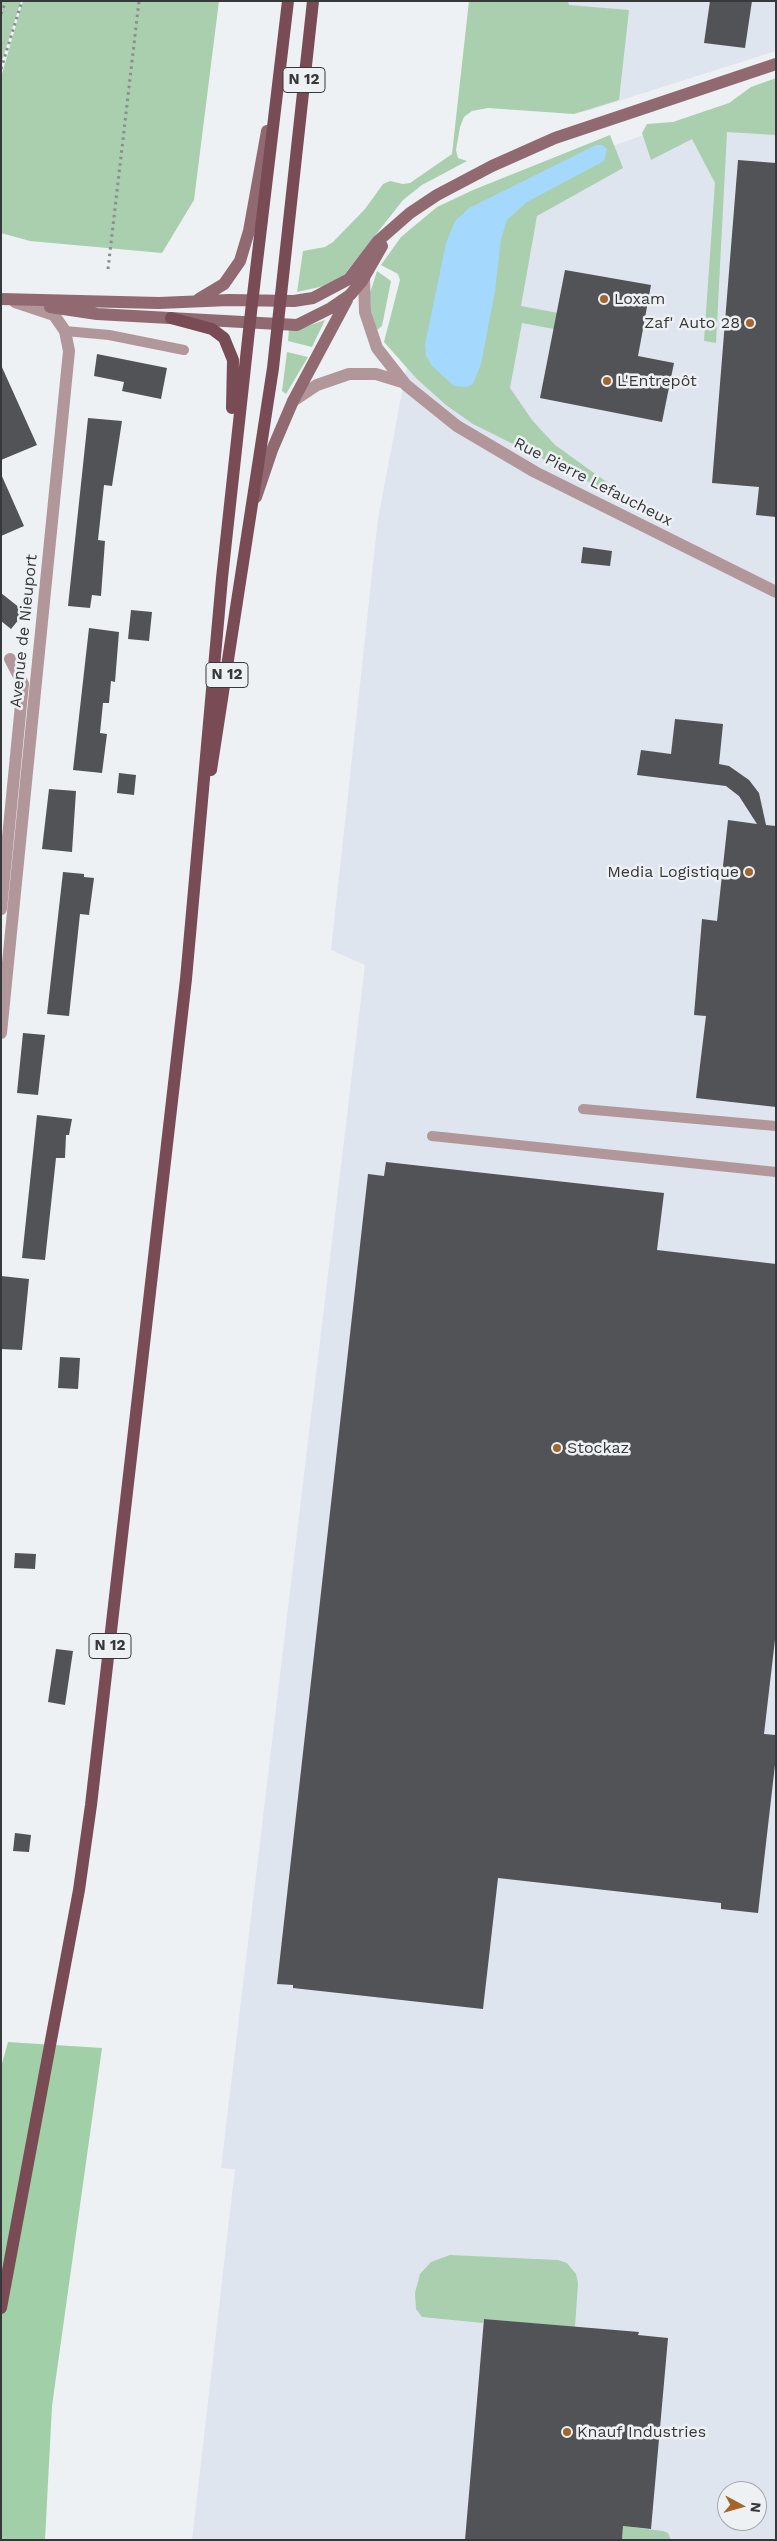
<!DOCTYPE html>
<html>
<head>
<meta charset="utf-8">
<style>
  body { margin:0 }
  #map { position:relative; width:777px; height:2541px; overflow:hidden; background:#eef1f4; font-family:"Work Sans",sans-serif }
  canvas { display:block }
  .frame { position:absolute; inset:0; border:2px solid #37383a; pointer-events:none }
  .north { position:absolute; left:717px; top:2481px; width:50px; height:50px; box-sizing:border-box; background:#eef1f4; border:1px solid #a5a7aa; border-radius:50%; rotate:96deg; font-size:14px; font-weight:700; line-height:20px; text-align:center; color:#37383a }
  .north::after { content:''; display:block; margin:auto; width:18px; height:22px; background:#a3652a; clip-path:polygon(50% 0,100% 100%,50% 72%,0 100%) }
</style>
</head>
<body>
<div id="map">
<canvas width="777" height="2541"></canvas>
<div class="frame"></div>
<div class="north">N</div>
</div>
<script>
const context = document.querySelector('canvas').getContext('2d');
context.lineJoin = 'round';
function paint(path, color) { context.fillStyle = color; context.fill(path, 'evenodd'); }
const shape = rows => new Path2D(rows.map(r => 'M' + r).join(''));
function strokePath(path, color, width, dash) { context.strokeStyle = color; context.lineWidth = width; context.lineCap = dash ? 'butt' : 'round'; context.setLineDash(dash || []); context.stroke(path); }
function write(font, color, halo, rows, align = 'center') {
  context.font = font + ' "Work Sans",sans-serif'; context.lineWidth = 5; context.setLineDash([]); context.textBaseline = 'middle'; context.strokeStyle = halo; context.fillStyle = color; for (const [text, x, y, turn = 0] of rows) {
    context.save(); context.translate(x, y); context.rotate((+turn || 0) * Math.PI / 180); context.textAlign = isNaN(turn) ? turn : align; if (halo) context.strokeText(text, 0, 0); context.fillText(text, 0, 0); context.restore();
  }
}
paint(shape([
  [469,1,776,1,776,51,587,111,566,114],
  [776,89,776,2540,192,2540,235,2169,221,2168,365,965,331,950,378,519,437,207],
  [727,2491,757,2491,757,2521,727,2521]
]), '#dee5ef');
paint(shape([
  [1,1,21,1,1,64],
  [23,1,219,1,194,200,162,253,30,241,1,233,1,77],
  [469,1,568,1,569,5,629,10,619,100,574,114,488,108,472,111,464,117,460,127,456,150,458,158,467,161,422,185,403,200,344,275,324,286,297,292,303,251,325,247,333,242,365,209,383,184,390,181,403,184,410,183,452,154],
  [776,78,776,135,727,132,716,343,704,341,715,183,692,139,651,160,642,133,647,124,673,122,729,103,751,87],
  [610,135,623,168,537,216,521,306,643,329,640,345,522,323,510,388,532,420,555,445,608,483,603,489,473,424,446,405,416,378,384,342,400,280,398,274,381,265,401,237,437,207,473,190],
  [377,271,391,281,382,326,377,330,371,311,370,293],
  [325,320,312,347,288,341,289,330,302,328],
  [287,352,308,357,286,394,282,391],
  [450,2255,558,2260,567,2263,576,2274,578,2283,575,2327,484,2319,483,2323,422,2317,416,2309,415,2293,420,2274,431,2262],
  [623,2526,663,2531,668,2533,671,2540,622,2540]
]), '#a9cfae');
paint(shape([
  [8,2042,102,2048,52,2406,45,2540,1,2540,1,2067]
]), '#a1d0a8');
paint(shape([
  [596,145,602,145,607,149,604,161,527,202,507,220,501,239,495,291,481,364,473,384,467,387,454,386,432,366,426,356,425,345,446,243,455,221,469,208]
]), '#a5d8fd');
paint(shape([
  [710,1,752,1,745,48,704,43],
  [738,160,776,163,776,517,756,515,759,487,712,483],
  [565,270,651,285,638,356,674,363,662,422,540,398],
  [97,354,167,368,161,399,122,391,124,382,94,376],
  [1,365,37,445,1,460],
  [88,418,122,421,112,486,104,485,98,540,105,541,101,596,92,595,90,608,68,606],
  [1,474,24,526,1,536],
  [583,547,612,551,610,566,581,563],
  [1,593,25,612,11,629,1,621],
  [131,610,152,612,149,641,128,639],
  [89,628,119,632,115,682,111,681,109,703,103,703,100,733,107,734,102,773,73,770],
  [675,719,723,724,719,764,729,766,749,780,759,793,766,825,776,826,776,1107,696,1098,706,1016,694,1015,702,919,717,921,728,820,757,824,739,796,726,786,637,775,641,750,671,754],
  [119,773,136,775,134,795,117,793],
  [49,789,76,791,72,852,42,849],
  [63,872,84,874,84,877,94,878,89,915,80,914,69,1016,47,1014],
  [23,1033,45,1035,38,1095,17,1093],
  [37,1115,72,1119,69,1135,66,1135,65,1158,56,1158,45,1260,22,1258],
  [386,1162,664,1193,657,1250,776,1264,776,1631,764,1734,776,1735,776,1756,758,1913,721,1909,721,1903,498,1878,483,2009,293,1988,293,1985,277,1984,368,1174,384,1176],
  [1,1276,29,1279,22,1350,1,1349],
  [60,1357,80,1358,78,1389,58,1388],
  [15,1553,36,1554,35,1569,14,1568],
  [56,1649,73,1651,65,1705,48,1702],
  [15,1833,31,1835,29,1852,13,1851],
  [484,2319,639,2332,638,2335,668,2338,651,2529,623,2526,622,2540,465,2540]
]), '#515356');
strokePath(shape([
  [1,14,6,1],
  [1,69,22,1],
  [108,269,139,1]
]), '#8a8c8f', 3, [2.5, 4]);
strokePath(shape([
  [65,331,109,335,184,350],
  [583,1109,776,1126],
  [432,1136,776,1172]
]), '#b1969a', 10);
strokePath(shape([
  [364,278,365,312,377,348,406,385,457,426,535,472,776,592],
  [293,401,317,385,349,374,376,374,402,382],
  [1,909,23,684,10,659],
  [1,1033,69,351,65,331,54,315,15,302]
]), '#b1969a', 12);
strokePath(shape([
  [1,299,159,303,229,300,294,301,313,298,349,279,378,241,410,213,437,195,492,166,555,138,776,64],
  [199,299,224,284,240,261,249,231,267,131],
  [50,307,97,314,297,325,331,308,350,295,362,281,382,246],
  [256,497,272,450,293,401,347,300]
]), '#916a71', 12);
strokePath(shape([
  [171,318,212,329,224,338,233,360,232,408],
  [211,770,273,368,313,1],
  [1,2308,79,1890,91,1805,186,979,222,578,251,312,288,1]
]), '#784b55', 12);
for (const [x, y, r, color] of [
  [604,299,5,"#a3652a"],
  [750,323,5,"#a3652a"],
  [607,381,5,"#a3652a"],
  [749,872,5,"#a3652a"],
  [557,1448,5,"#a3652a"],
  [567,2432,5,"#a3652a"]
]) { const dot = new Path2D(); dot.arc(x, y, r, 0, 2 * Math.PI); context.fillStyle = color; context.fill(dot); strokePath(dot, '#eef1f4', 2); }
for (const [x, y, w] of [
  [304,80,42],
  [227,675,42],
  [110,1646,42]
]) { const box = new Path2D(); box.roundRect(x - w / 2, y - 12.5, w, 25, 4); context.fillStyle = '#eef1f4'; context.fill(box); strokePath(box, '#37383a', 1); }
write('bold 15px', '#37383a', null, [
  ["N 12",304,80],
  ["N 12",227,675],
  ["N 12",110,1646]
]);
write('16px', '#37383a', '#eef1f4', [
  ["Loxam",614,299],
  ["Zaf' Auto 28",740,323,"right"],
  ["L'Entrepôt",617,381],
  ["Media Logistique",739,872,"right"],
  ["Stockaz",567,1448],
  ["Knauf Industries",577,2432]
], 'left');
write('16px', '#37383a', '#eef1f4', [
  ["Rue Pierre Lefaucheux",593,482,27],
  ["Avenue de Nieuport",24,631,-84]
]);
</script>
</body>
</html>
